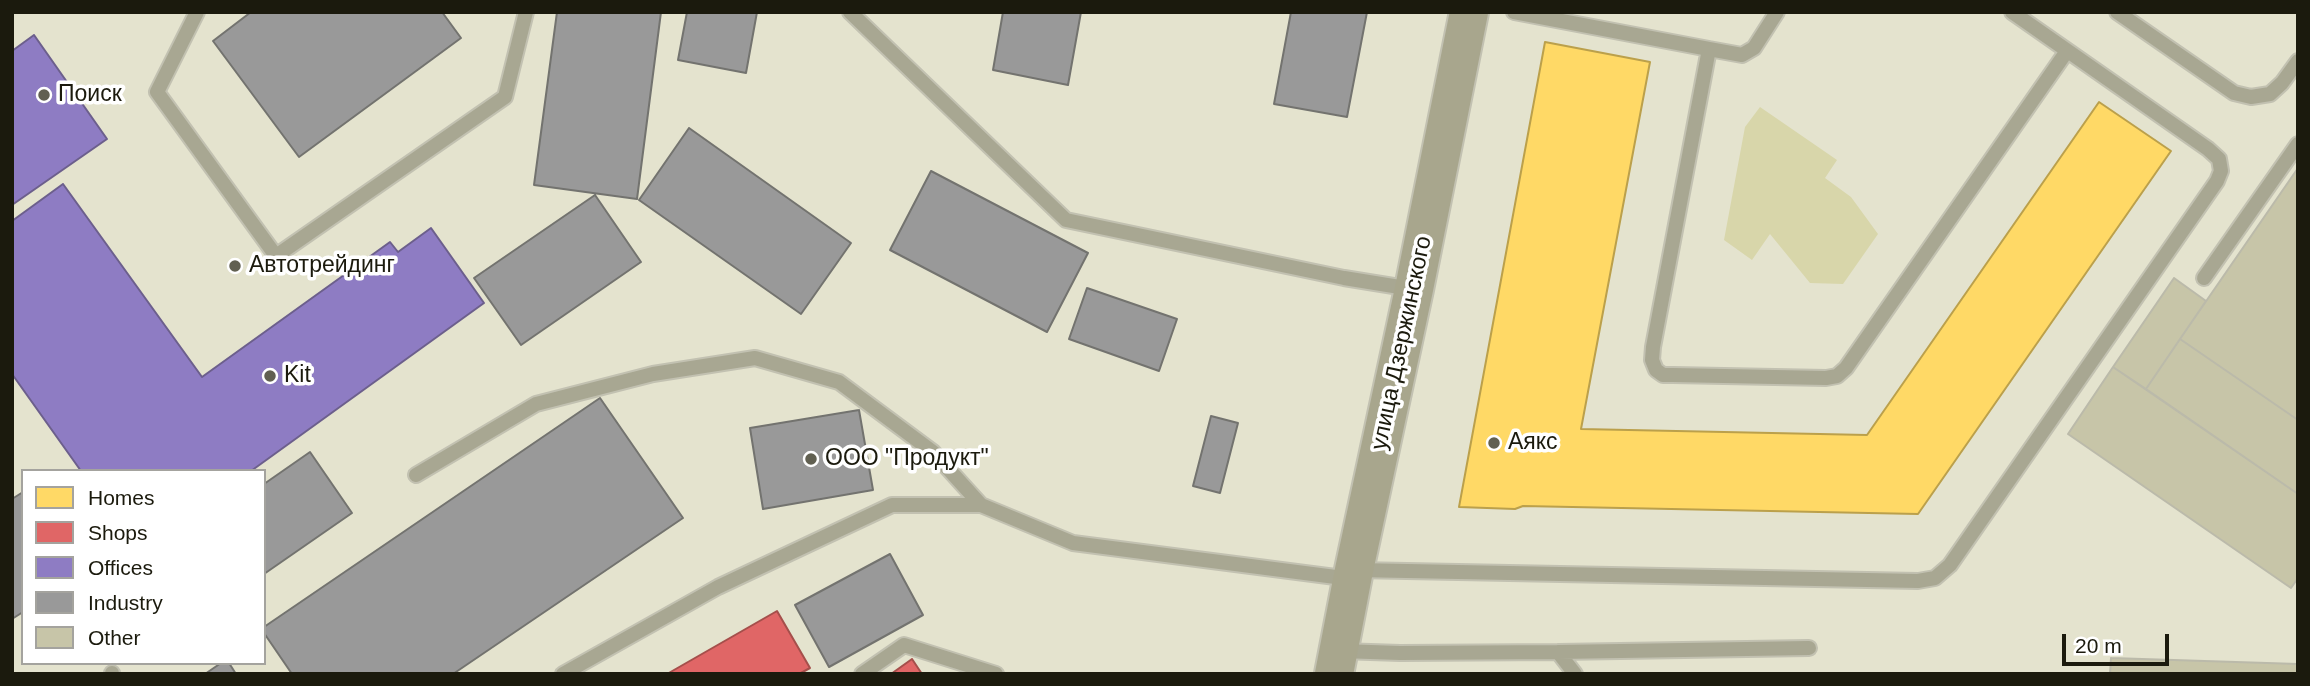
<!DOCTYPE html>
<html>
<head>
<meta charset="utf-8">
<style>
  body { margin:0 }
  #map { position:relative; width:2310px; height:686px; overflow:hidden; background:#e4e3ce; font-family:Helvetica,sans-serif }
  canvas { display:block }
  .frame { position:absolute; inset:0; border:14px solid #1b1a0d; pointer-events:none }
  .legend { position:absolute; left:21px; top:469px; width:245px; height:196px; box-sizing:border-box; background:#fff; border:2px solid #a4a39e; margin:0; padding:9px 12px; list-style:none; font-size:21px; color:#1b1a0d }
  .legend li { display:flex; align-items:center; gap:14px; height:35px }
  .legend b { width:35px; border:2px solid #a4a39e }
  .scale { position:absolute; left:2062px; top:634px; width:107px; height:32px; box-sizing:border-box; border:4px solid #1b1a0d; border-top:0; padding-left:9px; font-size:21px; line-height:24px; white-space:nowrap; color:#1b1a0d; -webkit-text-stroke:5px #fff; paint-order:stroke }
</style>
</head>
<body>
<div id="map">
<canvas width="2310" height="686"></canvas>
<div class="frame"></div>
<ul class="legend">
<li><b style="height:19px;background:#ffd966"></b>Homes</li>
<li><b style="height:19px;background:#e06666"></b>Shops</li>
<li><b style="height:19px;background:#8e7cc3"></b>Offices</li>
<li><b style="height:19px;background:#999"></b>Industry</li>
<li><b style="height:19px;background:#c7c5a8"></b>Other</li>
</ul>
<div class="scale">20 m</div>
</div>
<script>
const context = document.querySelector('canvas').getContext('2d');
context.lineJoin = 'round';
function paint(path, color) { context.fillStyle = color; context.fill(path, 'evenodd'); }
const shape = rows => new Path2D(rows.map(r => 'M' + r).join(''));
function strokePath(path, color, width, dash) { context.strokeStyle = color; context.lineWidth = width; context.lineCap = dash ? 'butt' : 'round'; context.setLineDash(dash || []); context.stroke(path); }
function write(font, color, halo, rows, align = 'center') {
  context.font = font + ' Helvetica,sans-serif'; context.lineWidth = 7; context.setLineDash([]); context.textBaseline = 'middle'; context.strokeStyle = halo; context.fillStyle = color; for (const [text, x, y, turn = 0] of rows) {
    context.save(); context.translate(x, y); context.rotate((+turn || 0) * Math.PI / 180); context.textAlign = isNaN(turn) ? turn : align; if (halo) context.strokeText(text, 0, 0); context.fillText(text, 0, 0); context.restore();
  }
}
paint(shape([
  [1760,107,1837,160,1825,178,1851,197,1878,234,1843,284,1810,283,1770,234,1752,260,1724,240,1745,127]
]), '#d8d6aa');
const homes = shape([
  [1545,42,1650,62,1581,429,1867,435,2099,102,2171,151,1918,514,1523,506,1515,509,1459,507,1545,42]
]);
paint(homes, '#ffd966');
strokePath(homes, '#bba04b', 2);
const shops = shape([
  [777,611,810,668,799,674,667,674,777,611],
  [912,659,922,674,891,674,912,659]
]);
paint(shops, '#e06666');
strokePath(shops, '#a54f4b', 2);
const offices = shape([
  [34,35,107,139,12,205,12,51,34,35],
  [63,184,202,377,390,242,398,252,431,228,484,303,251,471,81,471,12,374,12,221,63,184]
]);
paint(offices, '#8e7cc3');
strokePath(offices, '#6c5f8c', 2);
const industry = shape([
  [251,12,442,12,461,38,299,157,213,41,251,12],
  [557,12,661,12,637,199,534,185,557,12],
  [687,12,757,12,746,73,678,60,687,12],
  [1003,12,1081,12,1068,85,993,70,1003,12],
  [1291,12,1367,12,1347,117,1274,104,1291,12],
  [689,128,851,243,801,314,639,200,689,128],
  [931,171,1088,253,1047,332,890,250,931,171],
  [595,195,641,262,521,345,474,278,595,195],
  [1087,288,1177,319,1159,371,1069,339,1087,288],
  [600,398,683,518,453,674,292,674,264,633,264,627,600,398],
  [859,410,873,490,763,509,750,428,859,410],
  [1211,416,1238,423,1220,493,1193,486,1211,416],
  [310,452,352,513,264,574,264,484,310,452],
  [23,492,23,612,12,619,12,499,23,492],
  [890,554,923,615,829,667,795,605,890,554],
  [221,663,229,663,236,674,205,674,221,663]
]);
paint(industry, '#999');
strokePath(industry, '#73736f', 2);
const building = shape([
  [2298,168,2298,420,2180,339,2298,168],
  [2174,278,2206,301,2146,389,2113,367,2174,278],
  [2180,339,2298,420,2298,494,2146,389,2180,339],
  [2113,367,2298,494,2298,578,2291,588,2068,434,2113,367],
  [2111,658,2298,664,2298,674,2110,674,2111,658]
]);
paint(building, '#c7c5a8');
strokePath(building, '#bbbaaa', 2);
const service = shape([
  [197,12,157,92,276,256,505,97,526,12],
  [850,12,1066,220,1344,278,1412,289],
  [1514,12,1709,49,1653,347,1652,360,1656,370,1663,375,1673,375,1826,378,1837,376,1846,368,2067,51],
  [2117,12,2234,93,2251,97,2270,94,2282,83,2298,61],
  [1709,49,1742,55,1754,48,1777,12],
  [2204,278,2298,144],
  [416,475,536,404,653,374,755,358,839,382,933,452,981,505],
  [1356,570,1918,581,1935,578,1950,565,2217,181,2221,171,2219,159,2208,149,2012,12],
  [1341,651,1400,653,1558,652,1575,674],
  [1558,652,1809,648],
  [112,673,112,674],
  [563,674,718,587,892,505,981,505,1073,543,1351,579],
  [862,674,904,645,996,674]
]);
const secondary = shape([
  [1334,674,1354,570,1414,289,1469,12]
]);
strokePath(service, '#c2c1b1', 18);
strokePath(secondary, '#c2c1b1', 42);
strokePath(service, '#a8a792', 14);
strokePath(secondary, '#a8a68d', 38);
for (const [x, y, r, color] of [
  [44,95,7,"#616051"],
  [235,266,7,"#616051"],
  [270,376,7,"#616051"],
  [1494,443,7,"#616051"],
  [811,459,7,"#616051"]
]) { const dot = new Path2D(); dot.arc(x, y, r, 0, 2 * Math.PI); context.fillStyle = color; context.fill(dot); strokePath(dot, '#fff', 2.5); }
write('23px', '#1b1a0d', '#fff', [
  ["Поиск",58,95],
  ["Автотрейдинг",249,266],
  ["Kit",284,376],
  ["Аякс",1508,443],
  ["ООО \"Продукт\"",825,459]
], 'left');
write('23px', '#1b1a0d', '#fff', [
  ["улица Дзержинского",1402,343,-78]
]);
</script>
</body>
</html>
